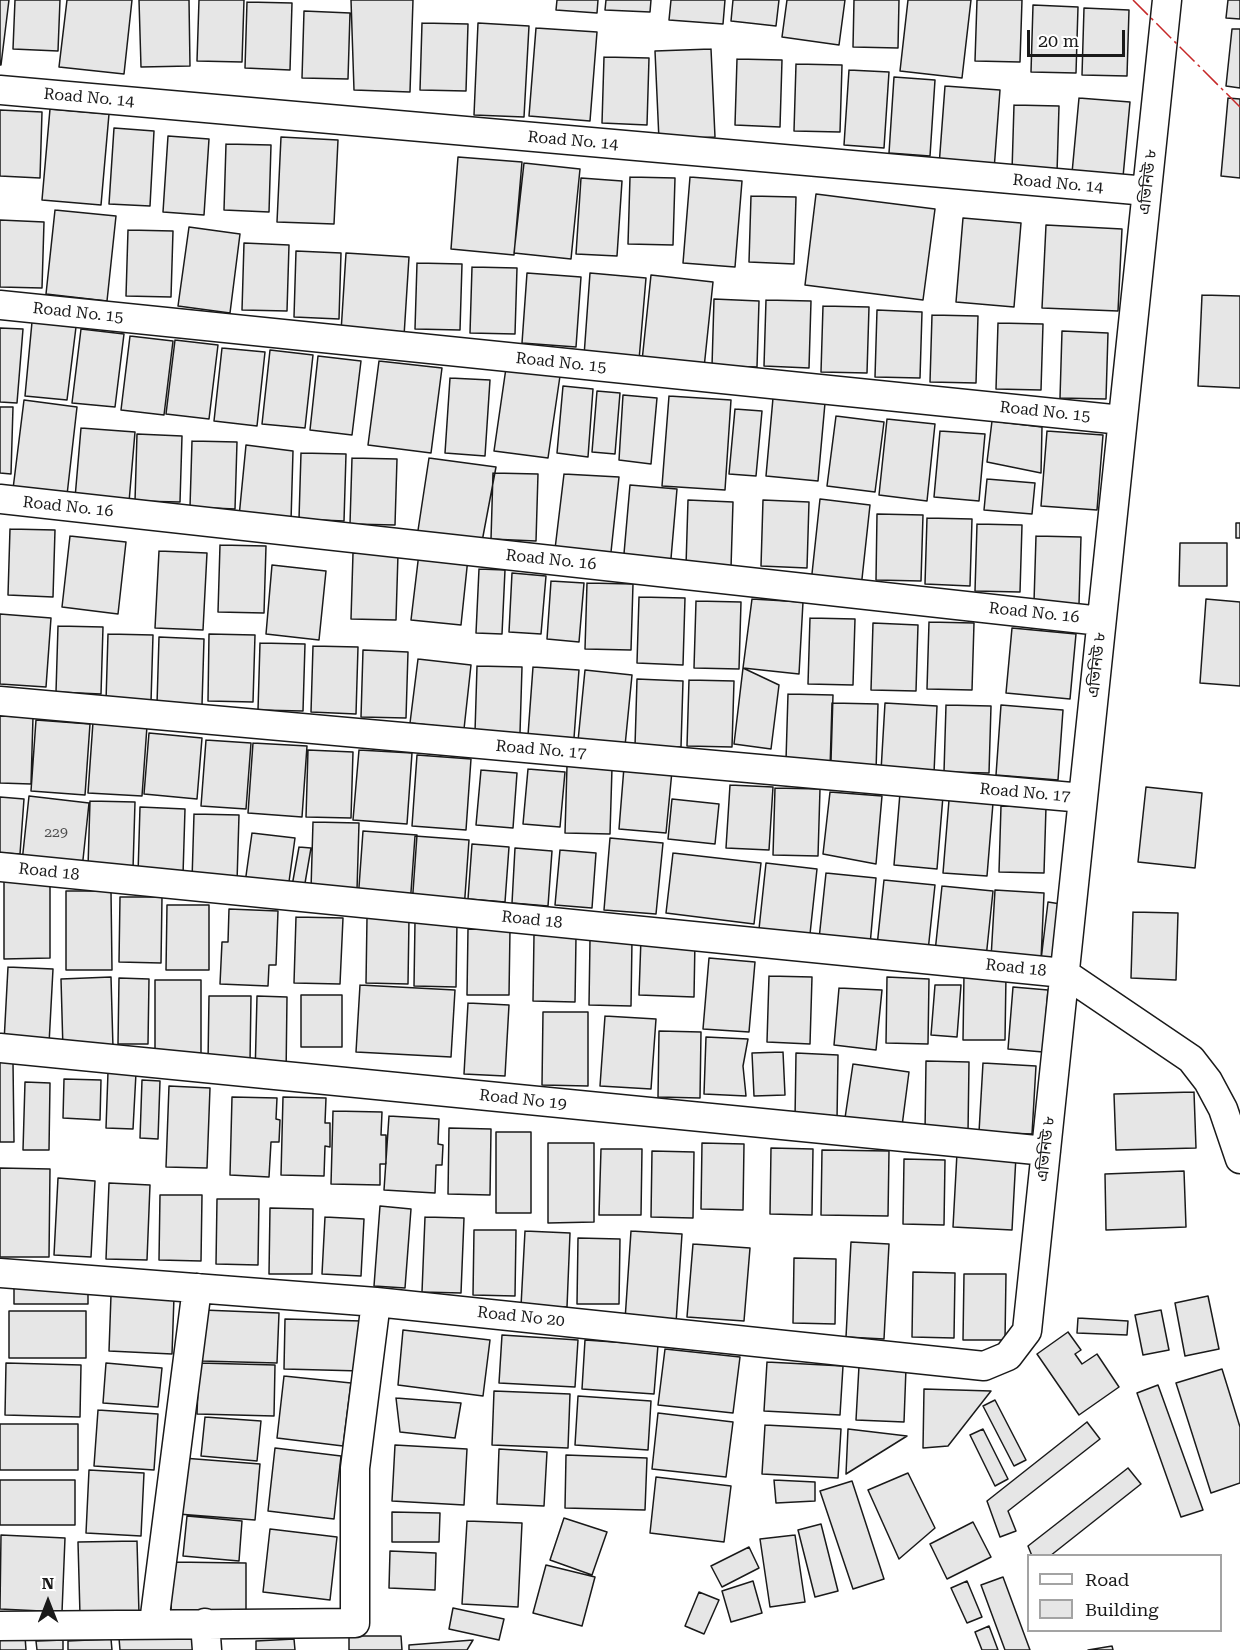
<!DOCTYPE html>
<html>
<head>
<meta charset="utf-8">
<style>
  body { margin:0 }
  #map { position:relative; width:1240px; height:1650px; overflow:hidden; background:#fff; font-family:"Roboto Serif",serif }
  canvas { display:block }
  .legend { position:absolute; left:1027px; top:1554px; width:195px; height:78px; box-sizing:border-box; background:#fff; border:2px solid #a3a3a3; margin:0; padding:8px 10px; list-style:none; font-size:18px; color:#1a1a1a }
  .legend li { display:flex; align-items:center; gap:12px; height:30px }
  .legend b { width:30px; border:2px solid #a3a3a3 }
  .north { position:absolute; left:18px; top:1572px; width:60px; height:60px; -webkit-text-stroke:4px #fff; paint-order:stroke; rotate:0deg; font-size:16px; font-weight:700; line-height:24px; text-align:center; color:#1a1a1a }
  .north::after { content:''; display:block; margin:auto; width:21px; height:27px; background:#1a1a1a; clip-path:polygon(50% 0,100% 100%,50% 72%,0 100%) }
  .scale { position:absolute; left:1027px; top:30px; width:98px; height:27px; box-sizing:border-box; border:3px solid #1a1a1a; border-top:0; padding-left:8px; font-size:18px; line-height:21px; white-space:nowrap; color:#1a1a1a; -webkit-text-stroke:4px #fff; paint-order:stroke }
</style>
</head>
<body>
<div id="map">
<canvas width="1240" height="1650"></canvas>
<ul class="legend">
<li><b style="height:8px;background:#fff"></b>Road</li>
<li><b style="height:16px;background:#e6e6e6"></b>Building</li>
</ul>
<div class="north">N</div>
<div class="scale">20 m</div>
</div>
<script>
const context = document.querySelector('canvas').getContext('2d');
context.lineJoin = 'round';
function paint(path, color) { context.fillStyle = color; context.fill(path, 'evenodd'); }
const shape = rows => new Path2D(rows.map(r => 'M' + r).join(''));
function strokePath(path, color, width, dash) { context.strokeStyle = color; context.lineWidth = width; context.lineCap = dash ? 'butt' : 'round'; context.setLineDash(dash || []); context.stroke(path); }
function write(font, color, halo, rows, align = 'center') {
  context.font = font + ' "Roboto Serif","Noto Sans Bengali",serif'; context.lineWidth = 4.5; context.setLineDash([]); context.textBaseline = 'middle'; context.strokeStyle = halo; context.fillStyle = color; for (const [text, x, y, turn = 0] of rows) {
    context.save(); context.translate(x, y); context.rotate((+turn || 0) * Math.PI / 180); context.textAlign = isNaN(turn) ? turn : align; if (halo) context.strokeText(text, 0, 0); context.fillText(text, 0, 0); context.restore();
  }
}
const building = shape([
  [0,0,9,0,1,65,0,65,0,0],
  [15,0,60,0,58,51,13,49,15,0],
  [67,0,132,0,124,74,59,67,67,0],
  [139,0,189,0,190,66,141,67,139,0],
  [199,0,244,0,242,62,197,61,199,0],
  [351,0,413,0,410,92,354,90,351,0],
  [557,0,598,0,597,13,556,10,557,0],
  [606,0,651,0,650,12,605,10,606,0],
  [671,0,725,0,723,24,669,20,671,0],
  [733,0,779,0,776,26,731,21,733,0],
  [787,0,845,0,839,45,782,37,787,0],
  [854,0,899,0,898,48,853,47,854,0],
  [908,0,971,0,962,78,900,71,908,0],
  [977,0,1022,0,1020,62,975,61,977,0],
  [1228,0,1240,0,1240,19,1226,18,1228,0],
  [247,2,292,3,290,70,245,68,247,2],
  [1033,5,1078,7,1076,73,1031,72,1033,5],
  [1084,8,1129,10,1127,76,1082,75,1084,8],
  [304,11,350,13,348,79,302,78,304,11],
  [422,23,468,24,466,91,420,90,422,23],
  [478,23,529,26,524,117,474,115,478,23],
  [536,28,597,32,590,121,529,116,536,28],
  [1232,29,1240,29,1240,88,1226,86,1232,29],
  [711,49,715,137,659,140,655,51,711,49],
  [604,57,649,58,647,125,602,123,604,57],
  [737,59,782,60,780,127,735,125,737,59],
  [796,64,842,65,840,132,794,131,796,64],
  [849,70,889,72,884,148,844,145,849,70],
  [894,77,935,80,930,156,889,153,894,77],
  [945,86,1000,90,994,170,939,166,945,86],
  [1079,98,1130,102,1123,177,1072,173,1079,98],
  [1228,98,1240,99,1240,178,1221,176,1228,98],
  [1014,105,1059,106,1057,173,1012,171,1014,105],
  [50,109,109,114,101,205,42,200,50,109],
  [0,110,42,112,40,178,0,176,0,110],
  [114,128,154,131,150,206,109,204,114,128],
  [168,136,209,139,204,215,163,212,168,136],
  [281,137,338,140,334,224,277,222,281,137],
  [226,144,271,145,269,212,224,210,226,144],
  [458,157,522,162,514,255,451,249,458,157],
  [524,163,580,169,571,259,514,253,524,163],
  [630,177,675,178,673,245,628,244,630,177],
  [690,177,742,181,735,267,683,263,690,177],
  [581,178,622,181,617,256,576,254,581,178],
  [816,194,935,209,923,300,805,285,816,194],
  [751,196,796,197,794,264,749,262,751,196],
  [55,210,116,216,107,301,46,294,55,210],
  [963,218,1021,223,1014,307,956,302,963,218],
  [0,220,44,222,42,288,0,287,0,220],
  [1046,225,1122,229,1118,311,1042,308,1046,225],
  [189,227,240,234,230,313,178,306,189,227],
  [128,230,173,231,171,297,126,296,128,230],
  [244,243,289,245,287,311,242,310,244,243],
  [296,251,341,253,339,319,294,317,296,251],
  [346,253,409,257,404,336,341,332,346,253],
  [417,263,462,264,460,330,415,329,417,263],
  [472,267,517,268,515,334,470,333,472,267],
  [527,273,581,277,576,347,522,343,527,273],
  [590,273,646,278,639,360,584,356,590,273],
  [651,275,713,282,704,368,642,361,651,275],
  [1202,295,1240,296,1240,388,1198,386,1202,295],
  [714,299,759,301,757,367,712,366,714,299],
  [766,300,811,301,809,368,764,366,766,300],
  [823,306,869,307,867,373,821,372,823,306],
  [877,310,922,312,920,378,875,377,877,310],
  [932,315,978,316,976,383,930,382,932,315],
  [32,322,76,327,67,400,25,396,32,322],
  [998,323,1043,324,1041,390,996,389,998,323],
  [0,328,23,329,17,403,0,402,0,328],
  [81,329,124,334,115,407,72,403,81,329],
  [1062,331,1108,333,1106,399,1060,398,1062,331],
  [130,336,173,341,164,415,121,410,130,336],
  [175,340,218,345,209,419,166,414,175,340],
  [222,348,265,352,257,426,214,421,222,348],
  [270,350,313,355,305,428,262,424,270,350],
  [318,356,361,361,352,435,310,430,318,356],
  [379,361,442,368,431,453,368,445,379,361],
  [506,368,560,376,548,458,494,451,506,368],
  [450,378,490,380,485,456,445,453,450,378],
  [563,386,593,389,588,457,557,453,563,386],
  [597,391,620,393,615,454,592,452,597,391],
  [623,395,657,398,651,464,619,460,623,395],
  [669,396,731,400,725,490,662,486,669,396],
  [773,398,825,403,818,481,766,476,773,398],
  [24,400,77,407,67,495,13,489,24,400],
  [0,407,13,407,11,474,0,473,0,407],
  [735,409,762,411,756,476,729,474,735,409],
  [836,416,884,422,875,492,827,486,836,416],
  [887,419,935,424,927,501,879,495,887,419],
  [992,421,1042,427,1041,473,987,462,992,421],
  [81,428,135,432,129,502,75,498,81,428],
  [940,431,985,434,979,501,934,497,940,431],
  [1047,431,1103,435,1097,510,1041,506,1047,431],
  [137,434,182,436,180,502,135,501,137,434],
  [192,441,237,442,235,509,190,507,192,441],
  [246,445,293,451,291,521,239,517,246,445],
  [301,453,346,454,344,521,299,519,301,453],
  [352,458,397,459,395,525,350,524,352,458],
  [429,458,496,467,481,547,417,537,429,458],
  [493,473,538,474,536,541,491,539,493,473],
  [564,474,619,477,611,552,555,549,564,474],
  [987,479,1035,483,1032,514,984,510,987,479],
  [630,485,677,489,670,570,623,565,630,485],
  [820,499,870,505,861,588,811,583,820,499],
  [688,500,733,502,731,568,686,566,688,500],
  [763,500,809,502,807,568,761,566,763,500],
  [877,514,923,515,921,581,876,580,877,514],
  [927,518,972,519,970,586,925,584,927,518],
  [1236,523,1240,523,1240,538,1236,538,1236,523],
  [977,524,1022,525,1020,592,975,591,977,524],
  [10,529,55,530,53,597,8,595,10,529],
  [70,536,126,542,118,614,62,607,70,536],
  [1036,536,1081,537,1079,604,1034,602,1036,536],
  [1180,543,1227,543,1227,586,1179,586,1180,543],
  [220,545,266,546,264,613,218,612,220,545],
  [159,551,207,553,203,630,155,628,159,551],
  [353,553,398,554,396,620,351,619,353,553],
  [419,553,468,558,461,625,411,620,419,553],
  [272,565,326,571,319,640,266,634,272,565],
  [479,569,505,570,502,634,476,633,479,569],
  [512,573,546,576,541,634,509,632,512,573],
  [551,581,584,583,579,642,547,639,551,581],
  [587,583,633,584,631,650,585,649,587,583],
  [639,597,685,598,683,665,637,663,639,597],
  [752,599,803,602,799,674,743,668,752,599],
  [1206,599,1240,602,1240,686,1200,683,1206,599],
  [696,601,741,602,739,669,694,668,696,601],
  [0,614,51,618,46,687,0,684,0,614],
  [810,618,855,619,853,685,808,684,810,618],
  [929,622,974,623,972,690,927,689,929,622],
  [873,623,918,625,916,691,871,690,873,623],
  [58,626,103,627,101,694,56,692,58,626],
  [1012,628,1076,634,1070,699,1006,693,1012,628],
  [108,634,153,635,151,702,106,701,108,634],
  [209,634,255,635,253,702,208,701,209,634],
  [159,637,204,639,202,705,157,704,159,637],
  [260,643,305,644,303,711,258,710,260,643],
  [313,646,358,647,356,714,311,712,313,646],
  [363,650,408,652,406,718,361,717,363,650],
  [418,659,471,665,464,729,410,723,418,659],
  [477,666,522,667,520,733,475,732,477,666],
  [533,667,579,670,574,738,528,735,533,667],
  [743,668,779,685,771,749,734,744,743,668],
  [585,670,632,675,625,746,578,741,585,670],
  [637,679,683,681,681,747,635,746,637,679],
  [689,680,734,681,732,747,687,746,689,680],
  [788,694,833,695,831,761,786,760,788,694],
  [832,703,878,704,876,771,830,769,832,703],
  [885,703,937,706,934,773,881,771,885,703],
  [946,705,991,706,989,773,944,772,946,705],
  [1001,705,1063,710,1058,780,996,775,1001,705],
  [0,716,33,717,31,784,0,783,0,716],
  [36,720,90,724,85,795,31,791,36,720],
  [93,722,147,726,142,796,88,793,93,722],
  [149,733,202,738,197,799,144,794,149,733],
  [206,740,251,743,246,809,201,806,206,740],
  [253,743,307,746,302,817,248,813,253,743],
  [308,750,353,752,351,818,306,817,308,750],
  [359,750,412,753,407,824,353,820,359,750],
  [417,755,471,759,466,830,412,826,417,755],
  [567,766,612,768,610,834,565,833,567,766],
  [624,767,672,771,666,833,619,829,624,767],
  [528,769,565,772,560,827,523,824,528,769],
  [481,770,517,773,513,828,476,825,481,770],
  [730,785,773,787,769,850,726,848,730,785],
  [1146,787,1202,793,1195,868,1138,862,1146,787],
  [775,788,820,789,818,856,773,855,775,788],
  [830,792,882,796,876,864,823,854,830,792],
  [900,793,943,796,937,869,894,865,900,793],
  [29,796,89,803,82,869,22,862,29,796],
  [0,797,24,799,20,854,0,853,0,797],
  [672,799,719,804,715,844,668,839,672,799],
  [949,800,993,803,987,876,943,873,949,800],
  [90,801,135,802,133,869,88,867,90,801],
  [1001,806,1046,807,1044,873,999,872,1001,806],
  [140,807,185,809,183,875,138,874,140,807],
  [194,814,239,815,237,882,192,880,194,814],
  [313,822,359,823,357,890,311,889,313,822],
  [363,831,417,835,412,906,358,901,363,831],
  [252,833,295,838,288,889,245,883,252,833],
  [415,836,469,840,464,910,410,906,415,836],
  [610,838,663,843,656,914,604,910,610,838],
  [472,844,509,847,505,902,468,899,472,844],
  [299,847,311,848,304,889,292,886,299,847],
  [515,848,552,851,548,906,512,903,515,848],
  [560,850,596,853,592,908,555,905,560,850],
  [673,853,761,863,754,924,666,913,673,853],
  [766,863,817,869,810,934,759,929,766,863],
  [826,873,876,878,870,945,819,939,826,873],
  [4,879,50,879,50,958,4,959,4,879],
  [884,880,935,885,928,951,877,946,884,880],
  [942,886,993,891,986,958,935,952,942,886],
  [995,890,1044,893,1041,960,991,958,995,890],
  [66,891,111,891,112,970,66,970,66,891],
  [120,897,162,897,161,963,119,962,120,897],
  [1048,902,1067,905,1059,962,1041,960,1048,902],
  [167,905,209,905,209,970,166,970,167,905],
  [229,909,278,911,276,965,269,965,268,986,220,984,222,942,228,942,229,909],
  [1133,912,1178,913,1176,980,1131,978,1133,912],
  [296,917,343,918,340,984,294,983,296,917],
  [367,918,409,918,408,984,366,983,367,918],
  [415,921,457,921,456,987,414,986,415,921],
  [468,929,510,930,509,995,467,995,468,929],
  [534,935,576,937,575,1002,533,1001,534,935],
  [641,938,695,940,694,997,639,995,641,938],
  [590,940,632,940,631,1006,589,1005,590,940],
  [709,958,755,962,749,1032,703,1029,709,958],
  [8,967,53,969,49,1044,4,1042,8,967],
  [964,974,1006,975,1005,1040,963,1040,964,974],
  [769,976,812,977,810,1044,767,1042,769,976],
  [111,977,113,1048,63,1050,61,979,111,977],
  [887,977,929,979,928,1044,886,1043,887,977],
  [119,978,149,979,148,1044,118,1044,119,978],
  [155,980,201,980,201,1058,155,1059,155,980],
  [360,985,455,990,451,1057,356,1052,360,985],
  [935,985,961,985,957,1037,931,1035,935,985],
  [1013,987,1048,990,1043,1052,1008,1049,1013,987],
  [839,988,882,990,876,1050,834,1045,839,988],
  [301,995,342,995,342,1047,301,1047,301,995],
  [209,996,251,996,250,1062,208,1062,209,996],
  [257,996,287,997,286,1077,255,1076,257,996],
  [468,1003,509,1005,505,1076,464,1074,468,1003],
  [543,1012,588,1012,588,1086,542,1085,543,1012],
  [605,1016,656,1019,651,1089,600,1086,605,1016],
  [659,1031,701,1032,700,1098,658,1097,659,1031],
  [706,1037,748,1039,743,1066,746,1096,704,1094,706,1037],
  [783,1052,785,1095,754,1096,752,1053,783,1052],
  [796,1053,838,1055,837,1120,795,1119,796,1053],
  [926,1061,969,1062,968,1133,925,1132,926,1061],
  [0,1062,13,1062,14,1142,0,1142,0,1062],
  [983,1063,1036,1066,1032,1134,979,1132,983,1063],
  [853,1064,909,1072,902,1126,845,1118,853,1064],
  [108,1072,136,1073,133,1129,106,1128,108,1072],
  [64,1079,101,1080,100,1120,63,1118,64,1079],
  [142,1080,160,1081,158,1139,140,1138,142,1080],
  [25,1082,50,1083,49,1150,23,1150,25,1082],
  [169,1086,210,1088,207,1168,166,1167,169,1086],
  [1194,1092,1196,1148,1116,1150,1114,1094,1194,1092],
  [232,1097,277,1098,276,1119,280,1120,279,1142,271,1142,269,1177,230,1175,232,1097],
  [283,1097,326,1098,325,1123,330,1123,330,1147,325,1146,324,1176,281,1175,283,1097],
  [333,1111,382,1112,381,1135,386,1135,386,1164,380,1164,380,1185,331,1184,333,1111],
  [389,1116,439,1119,438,1144,443,1145,442,1165,436,1165,435,1193,384,1190,389,1116],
  [449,1128,491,1129,490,1195,448,1194,449,1128],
  [496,1132,531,1132,531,1213,496,1213,496,1132],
  [548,1143,594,1143,594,1222,548,1223,548,1143],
  [702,1143,744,1144,743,1210,701,1209,702,1143],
  [771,1148,813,1149,812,1215,770,1214,771,1148],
  [601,1149,642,1149,641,1215,599,1215,601,1149],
  [822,1150,889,1151,888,1216,821,1215,822,1150],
  [652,1151,694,1152,693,1218,651,1217,652,1151],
  [957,1153,1016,1156,1012,1230,953,1227,957,1153],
  [904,1159,945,1160,944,1225,903,1224,904,1159],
  [0,1168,50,1169,49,1257,0,1257,0,1168],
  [1184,1171,1186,1227,1106,1230,1105,1174,1184,1171],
  [58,1178,95,1181,91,1257,54,1255,58,1178],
  [109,1183,150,1185,147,1260,106,1259,109,1183],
  [160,1195,202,1195,201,1261,159,1260,160,1195],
  [217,1199,259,1199,258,1265,216,1264,217,1199],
  [380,1206,411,1209,405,1288,374,1286,380,1206],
  [270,1208,313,1209,312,1274,269,1274,270,1208],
  [325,1217,364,1219,361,1276,322,1274,325,1217],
  [425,1217,464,1218,461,1293,422,1292,425,1217],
  [474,1230,516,1230,515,1296,473,1295,474,1230],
  [525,1231,570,1233,567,1307,521,1306,525,1231],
  [631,1231,682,1234,676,1323,625,1320,631,1231],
  [578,1238,620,1239,619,1304,577,1304,578,1238],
  [851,1242,889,1244,884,1339,846,1337,851,1242],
  [693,1244,750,1248,744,1321,687,1317,693,1244],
  [794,1258,836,1259,835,1324,793,1323,794,1258],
  [913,1272,955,1273,954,1338,912,1337,913,1272],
  [964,1274,1006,1274,1005,1340,963,1340,964,1274],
  [14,1282,88,1289,88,1304,14,1304,14,1282],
  [111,1295,174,1297,172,1354,109,1351,111,1295],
  [1208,1296,1219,1349,1185,1356,1175,1303,1208,1296],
  [203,1310,279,1313,277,1363,201,1361,203,1310],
  [1161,1310,1169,1350,1143,1355,1135,1315,1161,1310],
  [9,1311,86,1311,86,1358,9,1358,9,1311],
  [1078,1318,1128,1321,1127,1335,1077,1333,1078,1318],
  [285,1319,362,1321,361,1371,284,1369,285,1319],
  [403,1330,490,1340,483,1396,398,1385,403,1330],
  [1068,1332,1081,1350,1075,1354,1082,1364,1097,1354,1119,1387,1079,1415,1037,1354,1068,1332],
  [502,1335,578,1340,575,1387,499,1383,502,1335],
  [585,1340,658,1345,654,1394,582,1389,585,1340],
  [665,1349,740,1357,733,1413,658,1405,665,1349],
  [767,1362,843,1366,840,1415,764,1411,767,1362],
  [6,1363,81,1365,80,1417,5,1415,6,1363],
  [106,1363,162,1368,158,1407,103,1403,106,1363],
  [199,1363,275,1365,274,1416,197,1414,199,1363],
  [859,1366,906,1368,904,1422,856,1420,859,1366],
  [1222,1369,1240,1427,1240,1483,1211,1493,1176,1383,1222,1369],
  [284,1376,351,1383,343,1446,277,1438,284,1376],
  [1158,1385,1203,1510,1181,1517,1137,1393,1158,1385],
  [924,1389,991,1391,948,1446,923,1448,924,1389],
  [494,1391,570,1394,568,1448,492,1445,494,1391],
  [578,1396,651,1401,648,1450,575,1445,578,1396],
  [396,1398,461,1403,455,1438,400,1432,396,1398],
  [995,1400,1026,1460,1014,1466,983,1406,995,1400],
  [98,1410,158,1414,154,1470,94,1466,98,1410],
  [658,1413,733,1422,726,1477,652,1469,658,1413],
  [205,1417,261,1421,257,1461,201,1456,205,1417],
  [1087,1422,1100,1439,1008,1511,1016,1531,1000,1537,987,1501,1087,1422],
  [0,1424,78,1424,78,1470,0,1470,0,1424],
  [765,1425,841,1429,838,1478,762,1474,765,1425],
  [848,1429,907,1436,846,1474,848,1429],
  [983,1429,1008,1479,995,1486,970,1435,983,1429],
  [395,1445,467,1449,464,1505,392,1501,395,1445],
  [275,1448,341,1456,334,1519,268,1511,275,1448],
  [499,1449,547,1452,544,1506,497,1504,499,1449],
  [566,1455,647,1458,645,1510,565,1508,566,1455],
  [183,1458,260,1464,255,1520,178,1514,183,1458],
  [1128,1468,1141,1484,1050,1556,1032,1556,1028,1546,1128,1468],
  [89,1470,144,1473,141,1536,86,1533,89,1470],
  [908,1473,935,1528,899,1559,868,1490,908,1473],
  [656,1477,731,1486,724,1542,650,1533,656,1477],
  [0,1480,75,1480,75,1525,0,1525,0,1480],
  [774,1480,815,1482,815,1501,776,1503,774,1480],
  [852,1481,884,1579,853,1589,820,1491,852,1481],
  [392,1512,440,1513,439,1542,392,1542,392,1512],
  [187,1516,242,1521,239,1561,183,1556,187,1516],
  [564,1518,607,1532,592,1575,550,1560,564,1518],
  [467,1521,522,1523,518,1607,462,1604,467,1521],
  [973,1522,991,1557,947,1579,930,1544,973,1522],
  [821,1524,838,1591,815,1597,798,1530,821,1524],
  [270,1529,337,1537,330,1600,263,1592,270,1529],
  [1,1535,65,1538,62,1612,0,1609,1,1535],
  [795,1535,805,1602,770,1607,760,1539,795,1535],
  [137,1541,139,1614,80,1615,78,1542,137,1541],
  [749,1547,759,1568,722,1587,711,1566,749,1547],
  [390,1551,436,1553,435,1590,389,1588,390,1551],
  [172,1562,246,1563,246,1618,171,1616,172,1562],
  [546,1565,595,1577,582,1626,533,1613,546,1565],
  [1003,1577,1030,1650,1005,1650,981,1585,1003,1577],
  [753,1581,762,1613,731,1622,722,1591,753,1581],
  [967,1581,982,1617,967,1623,951,1588,967,1581],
  [699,1592,719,1600,704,1634,685,1626,699,1592],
  [453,1608,504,1619,499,1640,449,1629,453,1608],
  [989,1626,998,1650,982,1650,975,1632,989,1626],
  [197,1632,198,1650,120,1650,119,1638,197,1632],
  [25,1636,26,1650,0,1650,0,1637,25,1636],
  [349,1636,401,1636,402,1650,349,1650,349,1636],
  [111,1639,112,1650,68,1650,68,1641,111,1639],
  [294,1639,295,1650,256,1650,256,1641,294,1639],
  [63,1640,63,1650,37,1650,36,1641,63,1640],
  [473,1640,467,1650,409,1650,409,1645,473,1640],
  [1112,1646,1113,1650,1088,1650,1112,1646]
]);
paint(building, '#e6e6e6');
strokePath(building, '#1a1a1a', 1.5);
const street = shape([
  [0,90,1147,191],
  [0,305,1122,420],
  [0,499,1101,621],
  [0,701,1083,798],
  [0,867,1064,973,1191,1059,1208,1081,1223,1109,1240,1159],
  [0,1048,1046,1151],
  [0,1273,376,1302,984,1366,1008,1356,1027,1331,1167,0],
  [154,1623,197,1288],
  [205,1623,207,1650],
  [0,1626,355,1623,355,1468,376,1302]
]);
strokePath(street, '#1a1a1a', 31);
strokePath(street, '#fff', 28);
strokePath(shape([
  [1133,0,1240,107]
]), '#c62828', 1.5, [21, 4.5, 3, 4.5]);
write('14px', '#4d4d4d', null, [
  ["229",56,833]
]);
write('16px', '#1a1a1a', '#fff', [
  ["Road No. 14",89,98,5],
  ["Road No. 14",573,141,5],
  ["এভিনিউ ৮",1148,182,-84],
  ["Road No. 14",1058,184,5],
  ["Road No. 15",78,313,6],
  ["Road No. 15",561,363,6],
  ["Road No. 15",1045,412,6],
  ["Road No. 16",68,507,6],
  ["Road No. 16",551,560,6],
  ["Road No. 16",1034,613,6],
  ["এভিনিউ ৮",1097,665,-84],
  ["Road No. 17",541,750,5],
  ["Road No. 17",1025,793,5],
  ["Road 18",49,872,6],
  ["Road 18",532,920,6],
  ["Road 18",1016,968,6],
  ["Road No 19",523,1100,6],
  ["এভিনিউ ৮",1046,1149,-84],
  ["Road No 20",521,1317,6]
]);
</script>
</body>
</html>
